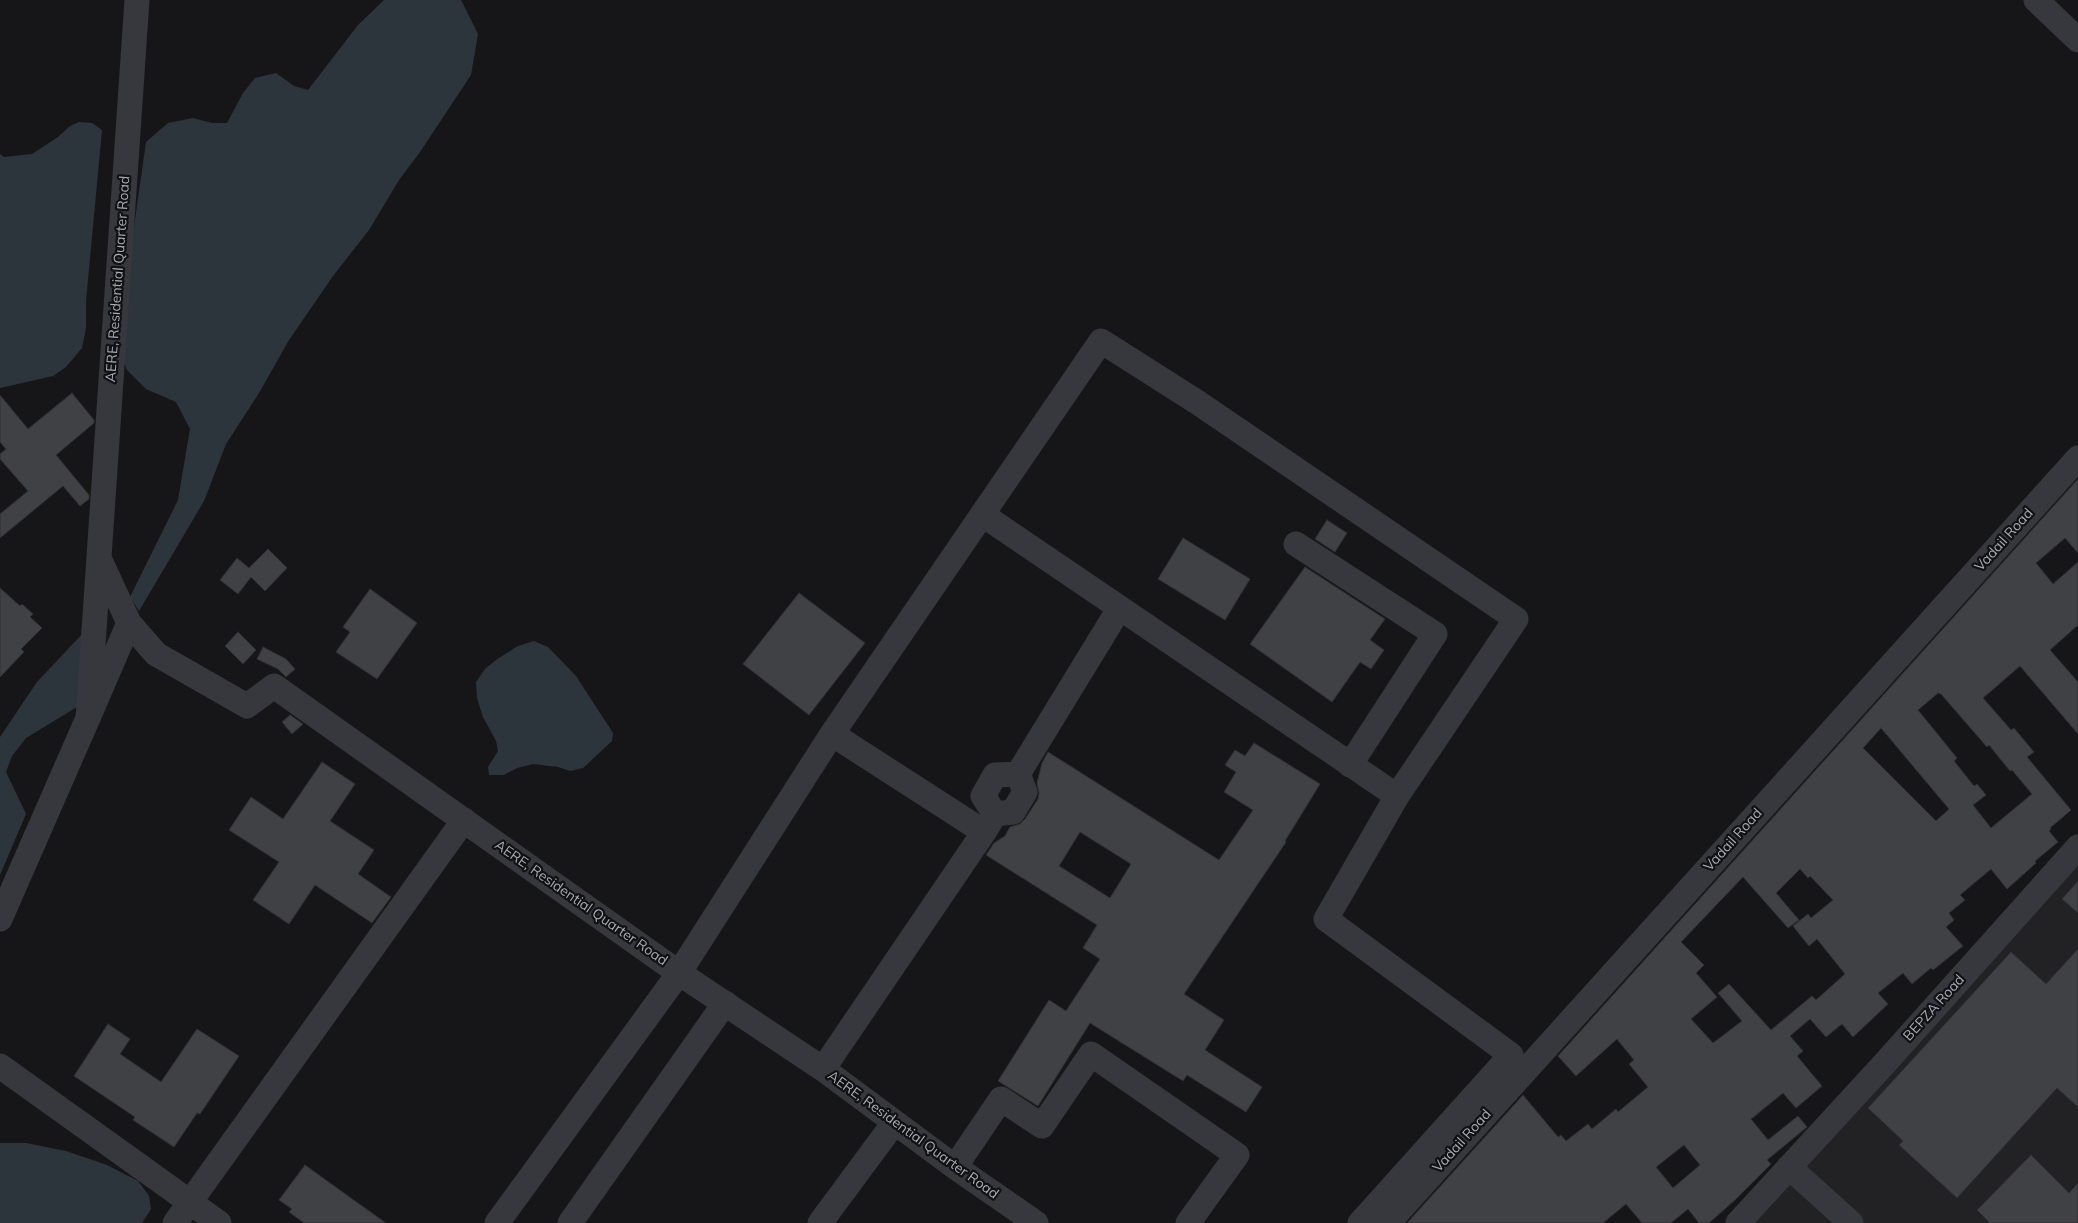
<!DOCTYPE html>
<html>
<head>
<meta charset="utf-8">
<style>
  body { margin:0 }
  canvas { display:block; background:#161618 }
</style>
</head>
<body>
<canvas width="2078" height="1223"></canvas>
<script>
const context = document.querySelector('canvas').getContext('2d');
context.lineJoin = 'round';
function paint(path, color) { context.fillStyle = color; context.fill(path, 'evenodd'); }
const shape = rows => new Path2D(rows.map(r => 'M' + r).join(''));
function strokePath(path, color, width, dash) { context.strokeStyle = color; context.lineWidth = width; context.lineCap = dash ? 'butt' : 'round'; context.setLineDash(dash || []); context.stroke(path); }
function write(font, color, halo, rows, align = 'center') {
  context.font = font + ' Mulish,sans-serif'; context.lineWidth = 4.5; context.setLineDash([]); context.textBaseline = 'middle'; context.strokeStyle = halo; context.fillStyle = color; for (const [text, x, y, turn = 0] of rows) {
    context.save(); context.translate(x, y); context.rotate((+turn || 0) * Math.PI / 180); context.textAlign = isNaN(turn) ? turn : align; if (halo) context.strokeText(text, 0, 0); context.fillText(text, 0, 0); context.restore();
  }
}
paint(shape([
  [2078,844,2078,1223,1725,1223]
]), '#222225');
paint(shape([
  [384,0,461,0,478,34,471,75,420,152,399,180,369,230,333,276,289,340,259,393,226,444,204,501,139,611,130,597,178,500,190,429,176,402,146,389,127,370,122,357,124,298,146,142,168,123,193,118,212,123,227,123,243,93,255,78,276,73,294,86,308,90,358,25],
  [79,122,92,123,102,130,86,301,86,328,82,348,66,367,53,376,0,388,0,154,4,157,32,154,58,137,70,126],
  [85,631,82,704,26,738,12,756,6,772,26,814,0,875,0,737,37,682],
  [534,641,548,647,576,676,613,733,612,741,583,768,570,771,558,767,533,764,517,768,504,775,489,775,488,767,498,751,496,741,483,717,477,698,476,682,485,669,496,660,518,646],
  [0,1143,26,1143,66,1151,107,1165,138,1181,149,1196,151,1209,142,1223,0,1223]
]), '#2c353c');
const building = shape([
  [72,393,94,420,94,423,56,455,89,495,89,499,80,506,63,486,0,538,0,514,28,491,0,459,0,454,6,449,0,442,0,395,28,429,72,393],
  [2078,479,2078,553,2065,538,2036,563,2053,584,2078,562,2078,625,2050,650,2078,682,2078,734,2020,666,1983,698,2011,730,2014,728,2034,752,2027,757,2071,810,2050,828,2051,829,2049,831,2058,842,2035,861,2036,863,2007,889,1991,869,1960,895,1965,900,1949,913,1954,920,1946,927,1963,946,1933,970,1931,968,1912,984,1903,973,1878,993,1888,1004,1853,1037,1842,1024,1826,1037,1810,1019,1790,1036,1803,1051,1797,1056,1822,1086,1796,1108,1783,1093,1751,1119,1768,1140,1798,1116,1807,1127,1767,1160,1771,1164,1735,1200,1709,1223,1699,1223,1688,1209,1671,1223,1642,1223,1626,1204,1603,1223,1407,1223,1523,1095,1558,1137,1561,1135,1566,1141,1588,1124,1592,1129,1616,1109,1618,1112,1648,1087,1629,1064,1634,1060,1617,1039,1576,1076,1558,1056,2078,479],
  [1938,693,1941,694,1987,747,1989,745,2010,771,2012,770,2032,794,1991,828,1973,805,1986,795,1977,784,1974,786,1954,761,1957,758,1918,710,1938,693],
  [1881,728,1949,809,1936,821,1863,748,1881,728],
  [1800,869,1808,878,1810,876,1833,900,1811,918,1808,914,1793,926,1809,946,1817,939,1845,974,1816,1000,1812,996,1771,1030,1729,984,1718,993,1742,1021,1713,1043,1691,1019,1717,997,1696,973,1704,965,1681,942,1743,877,1788,928,1799,920,1776,893,1800,869],
  [1684,1145,1700,1165,1673,1188,1656,1167,1684,1145],
  [1327,520,1347,533,1335,552,1315,539,1327,520],
  [1183,538,1250,579,1225,620,1158,579,1183,538],
  [268,549,287,568,265,591,251,577,238,594,220,580,237,558,249,568,268,549],
  [1305,567,1385,619,1370,640,1384,650,1371,669,1360,662,1332,702,1250,644,1305,567],
  [0,588,20,606,22,604,33,614,30,617,42,628,21,649,24,652,0,677,0,588],
  [370,589,417,623,377,679,336,652,350,632,343,627,370,589],
  [799,593,865,643,809,715,743,664,799,593],
  [238,632,256,650,243,664,225,646,238,632],
  [263,647,286,659,295,669,286,677,278,669,257,659,263,647],
  [290,715,303,724,292,734,282,722,290,715],
  [1254,743,1320,784,1285,841,1286,842,1184,994,1224,1020,1205,1050,1262,1087,1246,1112,1187,1075,1183,1081,1090,1023,1038,1106,998,1081,1049,1000,1066,1011,1100,959,1083,948,1097,925,986,855,994,843,1005,836,1010,827,1020,824,1025,819,1038,799,1039,793,1037,783,1042,763,1048,752,1219,860,1253,810,1224,792,1236,772,1225,765,1235,750,1245,756,1254,743],
  [1080,832,1131,864,1110,898,1059,866,1080,832],
  [322,762,355,784,330,821,374,850,358,874,391,897,372,923,315,885,289,924,253,900,279,862,229,830,251,797,283,819,322,762],
  [2078,881,2078,913,2062,899,2078,881],
  [2078,949,2078,1107,2057,1088,1957,1198,1899,1145,1903,1141,1868,1108,2011,952,2046,984,2078,949],
  [108,1024,130,1039,120,1054,161,1082,197,1029,239,1056,200,1114,197,1113,174,1147,133,1120,135,1117,74,1076,108,1024],
  [2031,1155,2069,1193,2078,1183,2078,1223,1990,1223,1977,1210,2031,1155],
  [305,1165,362,1206,386,1223,304,1223,289,1212,292,1209,279,1200,305,1165]
]);
paint(building, '#404145');
strokePath(building, '#303034', 1);
strokePath(shape([
  [2036,0,2078,40],
  [983,515,1397,796],
  [1296,544,1435,634,1350,765],
  [99,558,129,623,156,654,247,706,274,686,679,973,823,1069,955,1167,1036,1223],
  [129,623,88,718,137,0],
  [832,734,984,832,995,814,983,796,995,775,1018,774,1119,609],
  [995,814,1013,812,1025,792,1018,774],
  [0,919,88,718],
  [0,1066,219,1223],
  [823,1069,984,832],
  [955,1167,1001,1099,1042,1126,1091,1054,1237,1155,1188,1223],
  [1789,1167,1851,1223],
  [175,1223,464,820],
  [497,1223,679,973,832,734,1101,341,1197,402,1516,619,1397,796,1326,919,1511,1055,1360,1223],
  [570,1223,725,1003],
  [820,1223,894,1123],
  [1388,1223,2078,458],
  [1738,1223,1885,1063,2078,847]
]), '#37383d', 25);
write('14px', '#a8adb8', '#111113', [
  ["AERE, Residential Quarter Road",118,279,-86],
  ["Vadail Road",2004,540,-48],
  ["Vadail Road",1733,840,-48],
  ["AERE, Residential Quarter Road",581,903,35],
  ["BEPZA Road",1934,1008,-48],
  ["AERE, Residential Quarter Road",913,1135,36],
  ["Vadail Road",1462,1141,-48]
]);
</script>
</body>
</html>
